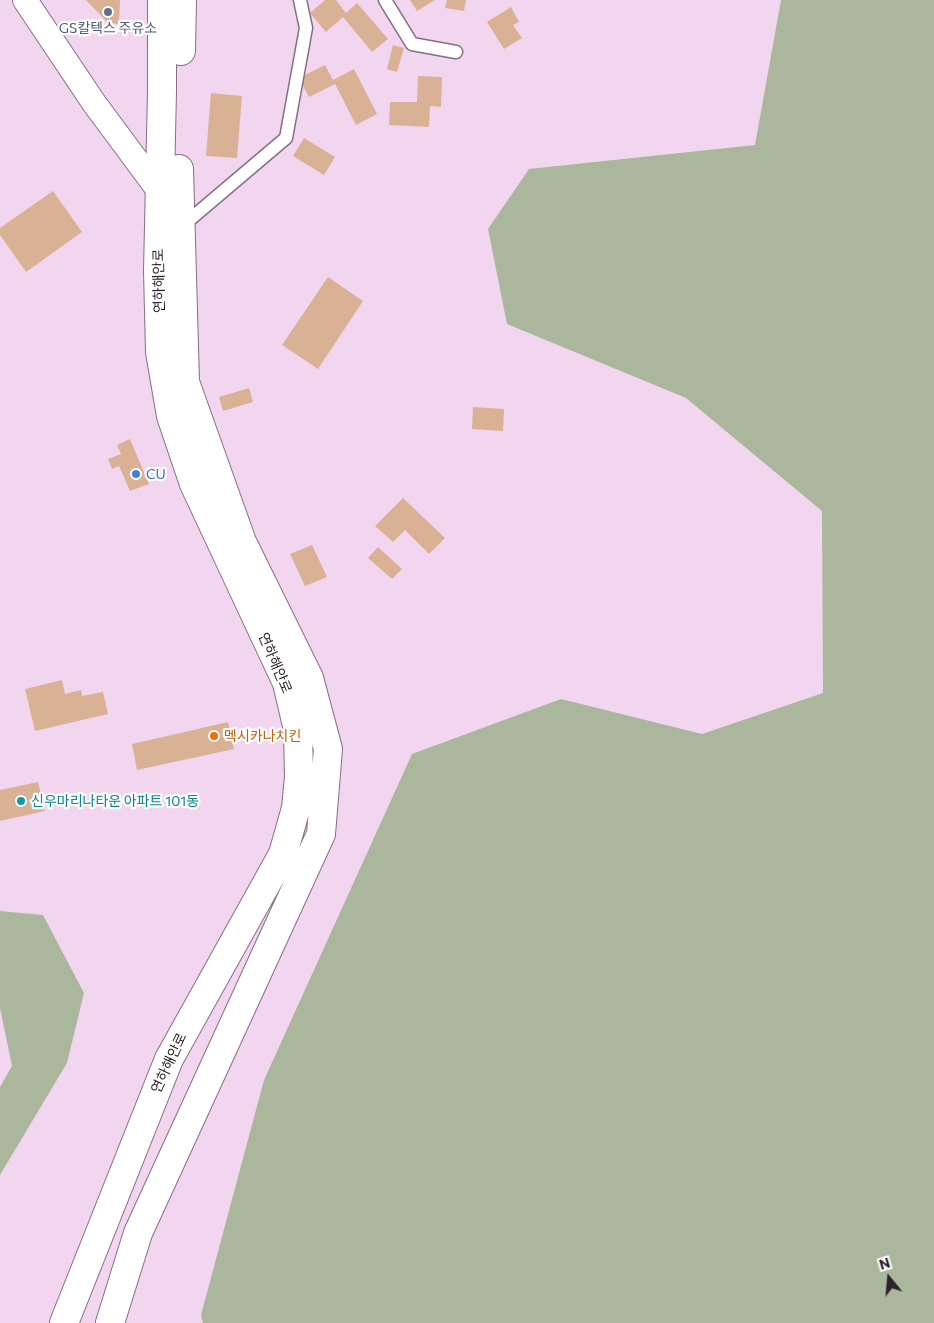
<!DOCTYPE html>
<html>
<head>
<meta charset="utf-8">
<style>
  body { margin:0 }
  #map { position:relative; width:934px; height:1323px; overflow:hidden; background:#f2d6ef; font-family:Commissioner,sans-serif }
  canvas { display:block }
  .north { position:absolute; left:864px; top:1253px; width:50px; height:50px; -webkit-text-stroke:4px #fff; paint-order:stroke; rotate:343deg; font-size:14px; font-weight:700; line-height:20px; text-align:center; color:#2d222c }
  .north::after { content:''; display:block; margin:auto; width:18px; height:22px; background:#2d222c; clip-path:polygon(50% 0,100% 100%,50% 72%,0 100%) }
</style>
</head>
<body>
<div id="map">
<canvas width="934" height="1323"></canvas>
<div class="north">N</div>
</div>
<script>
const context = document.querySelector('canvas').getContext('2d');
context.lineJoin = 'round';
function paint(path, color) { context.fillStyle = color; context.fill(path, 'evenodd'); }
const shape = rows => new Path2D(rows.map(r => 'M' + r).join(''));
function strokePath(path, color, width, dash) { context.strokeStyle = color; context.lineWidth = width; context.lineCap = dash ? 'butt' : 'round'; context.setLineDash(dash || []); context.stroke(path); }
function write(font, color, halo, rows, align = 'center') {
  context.font = font + ' Commissioner,"Noto Sans KR",sans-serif'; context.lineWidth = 4.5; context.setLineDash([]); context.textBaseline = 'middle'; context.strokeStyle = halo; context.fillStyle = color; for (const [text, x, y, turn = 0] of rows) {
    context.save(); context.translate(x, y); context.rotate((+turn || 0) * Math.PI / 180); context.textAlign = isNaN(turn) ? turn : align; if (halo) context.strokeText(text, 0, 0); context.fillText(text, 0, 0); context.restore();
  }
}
paint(shape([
  [781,0,934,0,934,1323,203,1323,201,1315,264,1080,412,754,561,699,702,734,823,693,822,511,686,398,507,324,488,229,529,169,755,145],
  [0,911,43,915,84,993,67,1063,0,1175,0,1087,12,1066,0,1008]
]), '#abb79c');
paint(shape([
  [86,0,120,0,119,24,108,23],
  [325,0,336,0,346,13,357,3,388,39,372,52,343,17,326,32,310,13],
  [410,0,435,0,417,11],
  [447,0,466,0,464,11,445,8],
  [511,7,519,22,513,25,522,38,504,49,487,22],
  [393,45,404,48,397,72,387,69],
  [325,65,333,80,354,69,377,114,356,125,335,84,309,97,299,78],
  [418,76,442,77,441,107,430,106,429,127,389,125,390,102,417,102],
  [211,93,242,96,237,158,206,156],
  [304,138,335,157,324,175,293,156],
  [53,191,82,232,26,272,0,235,0,228],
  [328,277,363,301,318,369,282,345],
  [249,388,253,402,223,411,219,397],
  [473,407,504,409,503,431,472,429],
  [130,439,149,484,130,491,119,466,112,469,108,459,121,454,117,445],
  [403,498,445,538,429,554,405,530,393,542,375,526],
  [312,545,327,577,305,586,290,554],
  [378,547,402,569,392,579,368,558],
  [62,680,65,694,81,690,82,696,103,692,108,714,35,731,25,689],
  [228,722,234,749,137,770,132,744],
  [38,782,45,811,0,821,0,790]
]), '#d9b295');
const service = shape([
  [385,0,412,44,456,52],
  [181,227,286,138,306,28,300,0]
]);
const minor = shape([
  [25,0,94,103,160,192]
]);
const tertiary = shape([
  [181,51,182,0],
  [64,1323,169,1059,283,854,296,808,299,777,298,730,287,683,194,484,171,416,160,352,158,271,162,91,162,0],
  [110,1323,138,1233,321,834,328,749,309,678,242,542,185,382,179,169]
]);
strokePath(service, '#876e84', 15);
strokePath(minor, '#876e84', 26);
strokePath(tertiary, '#876e84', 30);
strokePath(service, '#fff', 12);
strokePath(minor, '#fff', 24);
strokePath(tertiary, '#fff', 28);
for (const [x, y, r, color] of [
  [108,12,5,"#5c6f8a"],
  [136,474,5,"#3f7fe0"],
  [214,736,5,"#e8710a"],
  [21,801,5,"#0f9aa8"]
]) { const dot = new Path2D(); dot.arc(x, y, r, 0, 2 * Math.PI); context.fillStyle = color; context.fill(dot); strokePath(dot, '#fff', 2); }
write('14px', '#4e5e75', '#fff', [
  ["GS칼텍스 주유소",108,28]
]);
write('14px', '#2d222c', '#fff', [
  ["연하해안로",159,281,-91],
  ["연하해안로",275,663,67],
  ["연하해안로",169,1063,-65]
]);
write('14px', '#366cbe', '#fff', [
  ["CU",146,474]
], 'left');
write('14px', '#c56008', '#fff', [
  ["멕시카나치킨",224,736]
], 'left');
write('14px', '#0d838f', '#fff', [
  ["신우마리나타운 아파트 101동",31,801]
], 'left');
</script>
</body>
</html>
